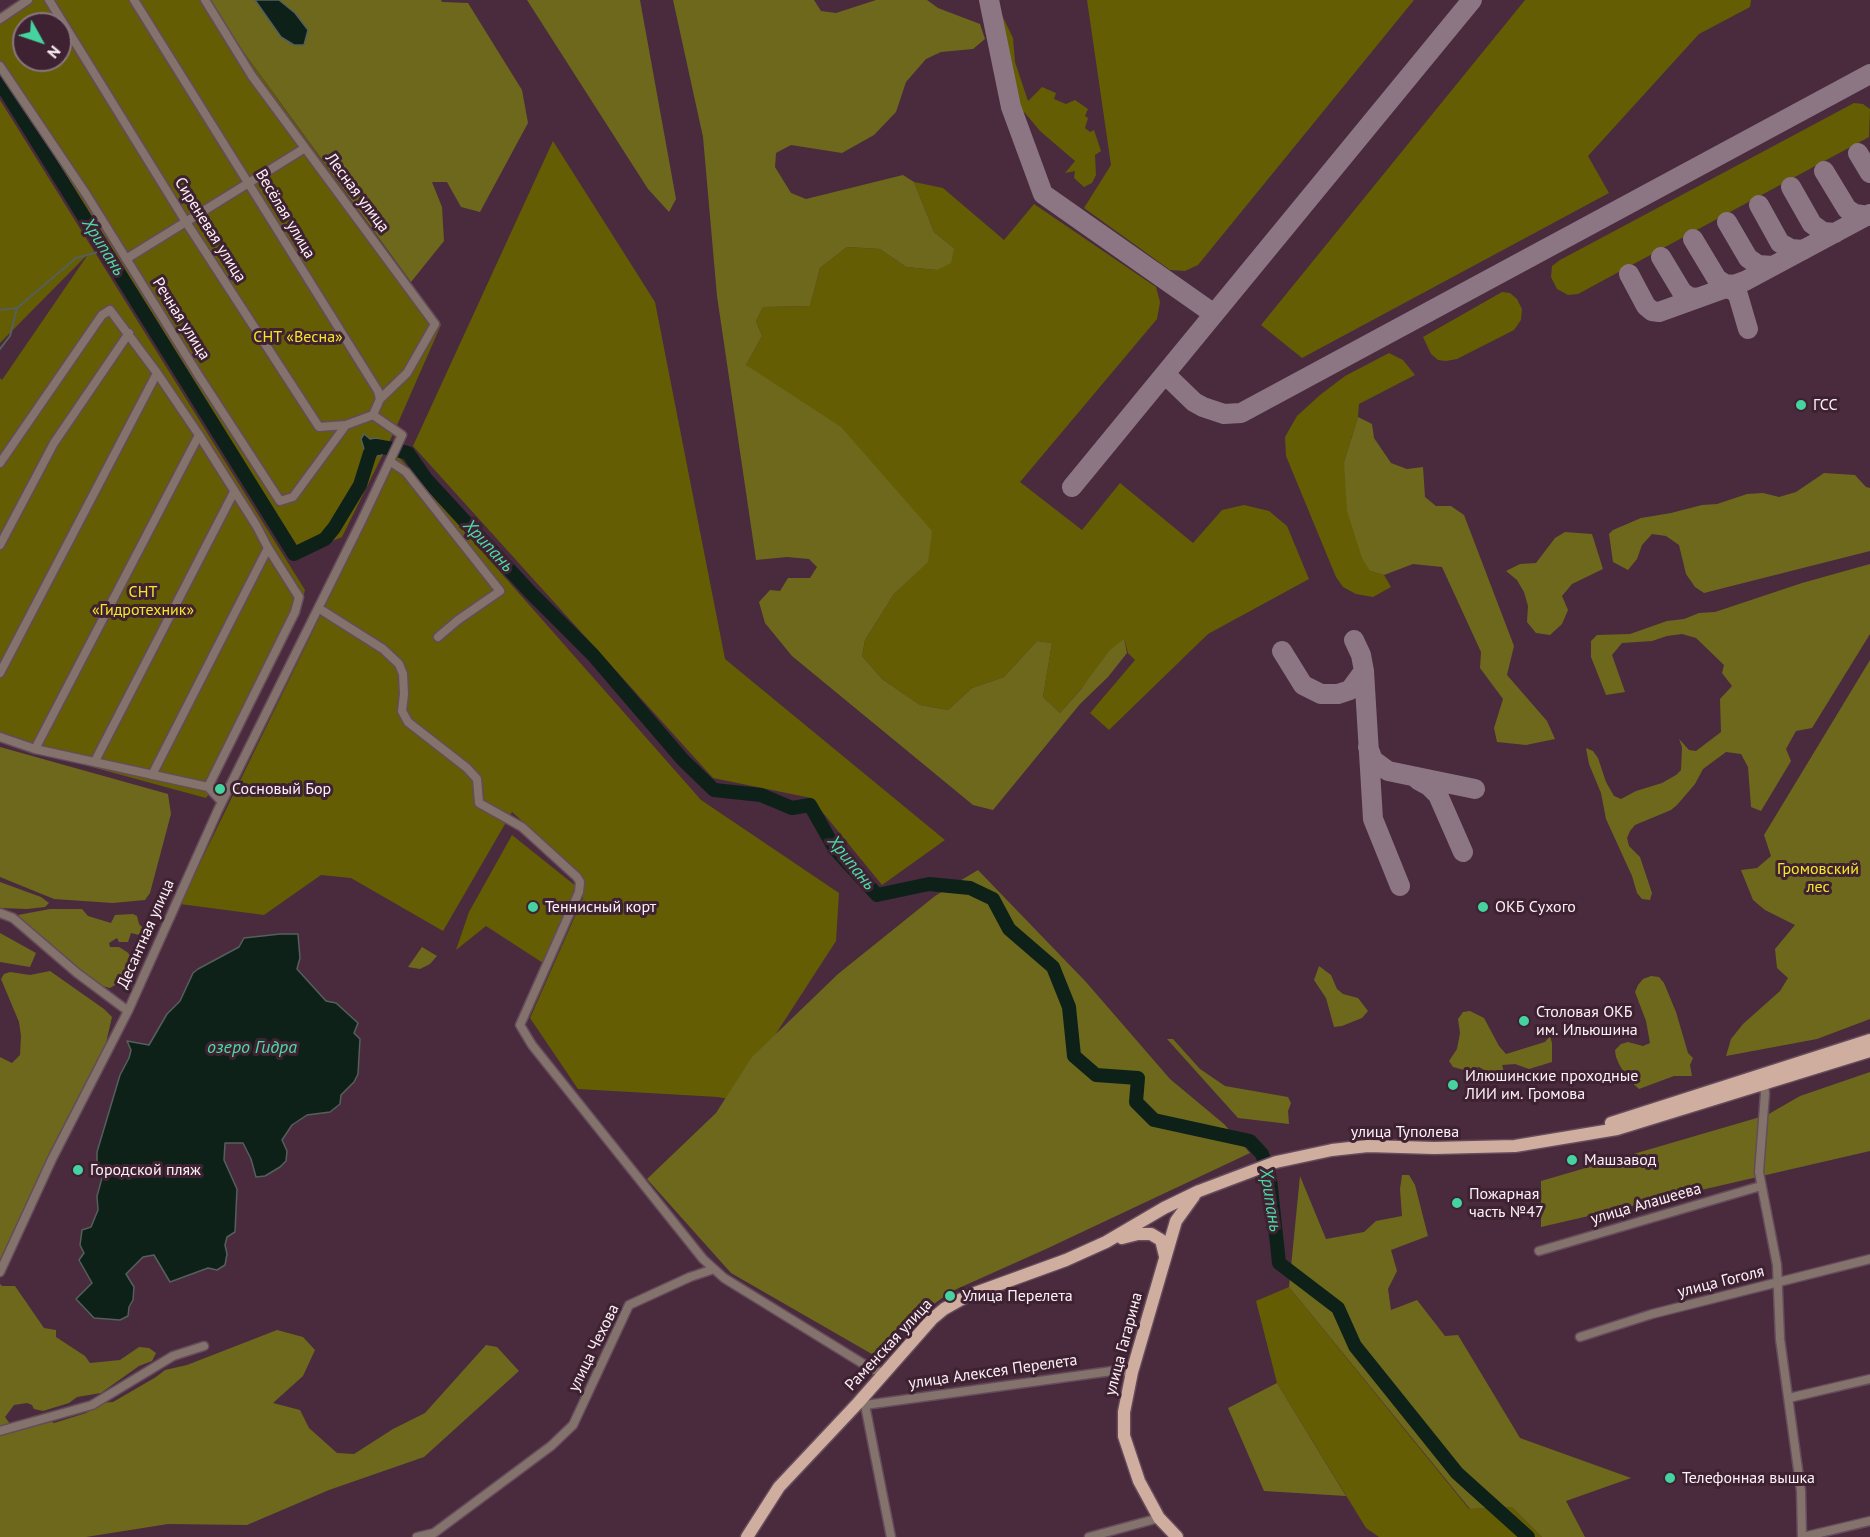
<!DOCTYPE html>
<html>
<head>
<meta charset="utf-8">
<style>
  body { margin:0 }
  #map { position:relative; width:1870px; height:1537px; overflow:hidden; background:#492b3d; font-family:"PT Sans",sans-serif }
  canvas { display:block }
  .north { position:absolute; left:12px; top:12px; width:60px; height:60px; box-sizing:border-box; background:#3e2232; border:2px solid #8a7581; border-radius:50%; rotate:130deg; font-size:16px; font-weight:700; line-height:24px; text-align:center; color:#fdf1f7 }
  .north::after { content:''; display:block; margin:auto; width:21px; height:27px; background:#45d49f; clip-path:polygon(50% 0,100% 100%,50% 72%,0 100%) }
</style>
</head>
<body>
<div id="map">
<canvas width="1870" height="1537"></canvas>
<div class="north">N</div>
</div>
<script>
const context = document.querySelector('canvas').getContext('2d');
context.lineJoin = 'round';
function paint(path, color) { context.fillStyle = color; context.fill(path, 'evenodd'); }
const shape = rows => new Path2D(rows.map(r => 'M' + r).join(''));
function strokePath(path, color, width, dash) { context.strokeStyle = color; context.lineWidth = width; context.lineCap = dash ? 'butt' : 'round'; context.setLineDash(dash || []); context.stroke(path); }
function write(font, color, halo, rows, align = 'center') {
  context.font = font + ' "PT Sans",sans-serif'; context.lineWidth = 6; context.setLineDash([]); context.textBaseline = 'middle'; context.strokeStyle = halo; context.fillStyle = color; for (const [text, x, y, turn = 0] of rows) {
    context.save(); context.translate(x, y); context.rotate((+turn || 0) * Math.PI / 180); context.textAlign = isNaN(turn) ? turn : align; if (halo) context.strokeText(text, 0, 0); context.fillText(text, 0, 0); context.restore();
  }
}
paint(shape([
  [21,0,210,0,229,32,441,325,394,432,342,537,290,558,0,92,0,14],
  [24,24,60,24,60,60,24,60],
  [1087,0,1414,0,1198,265,1185,271,1170,270,1084,208,1111,165],
  [1525,0,1751,0,1750,7,1699,34,1588,156,1609,193,1302,358,1261,325],
  [999,9,1013,38,1015,62,1028,101,1042,87,1056,93,1054,99,1066,104,1075,100,1088,109,1085,116,1088,118,1085,128,1090,132,1094,130,1101,151,1095,155,1096,175,1092,183,1084,187,1074,178,1075,171,1065,173,1075,161,1040,131,1025,113,1019,109,1013,87,1011,63],
  [0,100,305,590,301,605,211,791,206,798,0,742,0,378,2,380,89,253,0,343],
  [1854,103,1863,104,1870,109,1869,137,1578,294,1568,295,1557,289,1551,277,1552,266,1560,260],
  [553,141,655,302,725,659,945,840,882,885,811,798,713,778,413,446],
  [914,182,943,188,1004,240,1034,204,1156,287,1160,302,1157,319,1020,482,1082,530,1120,483,1193,543,1222,510,1244,505,1269,511,1287,526,1309,579,1208,634,1109,730,1090,713,1135,660,1128,653,1124,639,1060,713,1043,697,1052,643,1037,641,1004,677,972,688,948,710,920,705,882,679,862,656,865,640,894,594,927,562,746,365,762,336,756,321,763,307,810,306,820,268,847,247,880,249,906,267,937,270,954,248,934,232],
  [1502,292,1510,293,1517,299,1522,309,1521,320,1514,330,1457,359,1446,361,1438,360,1431,354,1423,337],
  [1389,353,1403,360,1415,375,1359,404,1358,417,1344,462,1370,571,1384,575,1391,587,1373,597,1356,594,1343,587,1336,577,1286,456,1285,437,1297,416,1320,395,1345,376],
  [398,456,701,800,839,893,836,941,733,1100,718,1097,578,1089,530,1018,583,898,581,874,512,812,443,931,351,878,321,875,264,915,180,904],
  [512,835,577,887,543,963,486,926,456,950,469,912],
  [1289,1287,1469,1509,1512,1507,1542,1537,1379,1537,1366,1528,1277,1383,1256,1301]
]), '#645d04');
paint(shape([
  [210,0,255,0,281,37,294,45,304,45,295,13,279,0,441,0,442,2,468,3,522,90,528,123,480,212,461,207,447,182,432,182,442,207,444,241,411,282,229,32],
  [527,0,640,0,676,199,669,212,648,189],
  [673,0,814,0,821,11,836,13,876,0,927,0,938,8,980,24,985,39,973,49,941,52,926,59,906,82,896,112,874,135,842,153,791,145,776,153,775,167,791,193,806,199,903,175,914,182,934,232,954,248,951,263,937,270,906,267,880,249,847,247,820,268,810,306,763,307,756,321,762,336,746,365,841,427,932,531,928,562,894,594,865,640,862,656,882,679,920,705,948,710,972,688,1004,677,1037,641,1052,643,1043,697,1060,713,1081,689,1110,650,1124,639,1127,653,1108,677,1080,704,993,810,973,805,792,656,765,623,759,602,770,590,780,591,788,578,810,578,817,567,809,559,787,557,756,560,717,296,703,137],
  [1358,417,1372,424,1374,438,1391,463,1407,469,1423,467,1425,497,1436,506,1451,506,1464,515,1514,646,1507,675,1547,721,1555,739,1526,745,1497,742,1494,728,1503,699,1480,668,1481,652,1442,567,1413,564,1384,575,1370,571,1362,558,1347,511,1344,462],
  [1824,473,1855,475,1866,487,1870,488,1870,551,1704,593,1695,587,1686,574,1679,545,1666,536,1652,534,1642,545,1637,559,1628,570,1613,562,1609,534,1613,530,1641,518,1671,513,1702,505,1717,504,1747,494,1763,493,1779,497,1796,492],
  [1565,532,1592,534,1603,569,1572,584,1562,596,1568,610,1562,624,1550,635,1536,633,1527,622,1528,606,1524,592,1517,580,1506,571,1520,564,1536,563,1555,538],
  [1870,564,1870,634,1812,728,1796,731,1786,749,1791,761,1761,811,1751,807,1748,767,1741,754,1726,752,1703,769,1695,784,1677,805,1671,810,1635,825,1630,831,1627,838,1629,846,1640,857,1652,893,1650,900,1642,899,1637,893,1632,876,1606,819,1601,793,1589,764,1586,748,1593,751,1598,758,1606,782,1614,796,1621,799,1636,791,1662,783,1676,775,1681,770,1682,747,1679,739,1689,750,1696,751,1721,732,1720,699,1732,686,1722,673,1724,665,1696,638,1682,634,1667,636,1652,641,1622,643,1612,655,1625,692,1606,695,1591,657,1591,641,1597,635,1630,634,1667,621,1684,619,1699,613,1715,612,1802,583],
  [1870,660,1870,1019,1817,1039,1726,1056,1731,1039,1743,1024,1780,991,1788,978,1777,968,1775,949,1795,925,1765,910,1753,900,1741,870,1757,868,1771,856,1764,835],
  [0,747,168,794,171,814,150,893,145,900,113,903,54,899,0,877],
  [978,870,1086,982,1170,1079,1224,1124,1250,1153,1046,1249,950,1292,884,1342,877,1357,731,1273,647,1179,716,1113,752,1057,838,974,935,896],
  [0,882,41,897,49,903,45,907,27,909,0,908],
  [50,909,82,909,88,916,111,923,115,915,133,914,137,916,139,924,142,927,151,926,154,928,152,937,148,939,144,937,142,933,139,935,131,933,128,942,119,942,117,938,109,943,110,947,119,947,127,952,129,954,130,959,122,981,110,988,102,986,68,962,20,920,18,915],
  [0,933,36,953,30,967,0,962],
  [422,947,437,956,430,964,420,969,408,967],
  [1319,966,1331,975,1337,989,1343,994,1358,998,1368,1011,1362,1018,1342,1026,1334,1027,1326,998,1314,980],
  [50,971,104,1009,112,1017,106,1043,49,1154,0,1264,0,1057,12,1063,20,1055,21,1036,19,1022,1,979,4,974,10,972,30,975],
  [1651,976,1659,977,1664,983,1676,1012,1688,1053,1693,1058,1690,1065,1692,1076,1674,1076,1639,1089,1627,1078,1619,1064,1616,1057,1615,1050,1621,1044,1628,1042,1643,1046,1650,1043,1646,1021,1635,992,1638,985,1643,979],
  [1470,1011,1484,1018,1499,1046,1506,1054,1545,1042,1550,1036,1552,1043,1552,1062,1529,1069,1515,1064,1502,1065,1504,1072,1510,1076,1504,1081,1479,1067,1468,1071,1453,1067,1449,1061,1457,1049,1460,1033,1458,1019,1463,1012],
  [1167,1039,1173,1039,1200,1069,1225,1086,1288,1097,1291,1103,1288,1111,1289,1124,1238,1118],
  [1870,1072,1870,1151,1541,1227,1541,1181,1767,1115,1800,1096],
  [1402,1175,1409,1175,1415,1185,1428,1236,1391,1250,1397,1271,1388,1289,1391,1310,1417,1300,1445,1336,1458,1335,1520,1438,1631,1478,1566,1501,1585,1537,1542,1537,1512,1507,1470,1509,1289,1287,1300,1176,1326,1239,1364,1232,1376,1221,1402,1216,1400,1189],
  [0,1284,2,1286,15,1286,44,1328,56,1330,56,1337,85,1356,90,1363,120,1360,139,1347,149,1348,156,1353,152,1361,139,1366,101,1393,77,1397,69,1403,43,1411,34,1409,32,1405,27,1403,14,1405,5,1417,10,1424,7,1425,43,1418,54,1423,86,1413,101,1403,113,1402,156,1377,165,1370,187,1365,277,1330,303,1337,315,1350,303,1376,273,1403,300,1410,309,1428,337,1453,354,1454,393,1429,425,1413,486,1345,497,1347,519,1371,424,1457,329,1490,247,1525,168,1524,86,1537,0,1537],
  [1277,1383,1346,1496,1264,1491,1228,1408]
]), '#6e681d');
const water = shape([
  [255,0,279,0,295,13,308,30,304,45,294,45,281,37,255,0],
  [364,434,370,439,377,438,382,441,384,447,381,456,375,455,364,449,361,439,364,434],
  [280,934,298,934,300,958,297,969,326,1001,336,1003,358,1023,354,1033,360,1039,358,1074,354,1082,341,1095,340,1104,330,1112,307,1115,292,1125,282,1140,287,1151,286,1161,280,1167,265,1176,256,1177,251,1159,243,1143,225,1143,224,1160,237,1189,235,1232,227,1237,225,1245,227,1254,225,1265,217,1270,208,1268,170,1282,154,1255,143,1257,126,1274,134,1287,133,1300,129,1307,128,1316,120,1320,94,1318,76,1299,92,1283,79,1260,84,1253,80,1245,82,1230,91,1227,98,1210,97,1196,102,1178,97,1161,97,1152,120,1075,129,1058,131,1050,127,1041,149,1045,167,1014,180,1001,193,973,198,969,239,947,244,938,280,934]
]);
paint(water, '#0d2119');
strokePath(water, '#555f5c', 1.5);
strokePath(shape([
  [0,310,17,308],
  [0,349,10,336,17,308,76,258,106,250]
]), '#555f5c', 2);
strokePath(shape([
  [0,82,294,554,325,539,334,528,360,485,370,453,376,446,393,449],
  [400,451,408,453,426,479,530,592,593,655,683,760,714,790,761,795,792,808,810,805,835,849,877,895,929,884,970,888,993,899,1009,929,1053,967,1069,1007,1074,1056,1096,1075,1138,1078,1136,1102,1154,1120,1250,1141,1262,1154,1270,1179,1279,1263,1338,1308,1355,1346,1457,1473,1528,1537]
]), '#0d2119', 14);
strokePath(shape([
  [989,0,1011,107,1043,194,1214,314],
  [1858,153,1870,173],
  [1824,171,1847,209,1855,214,1868,216],
  [1791,187,1812,224,1823,232,1835,233],
  [1759,205,1780,243,1791,249,1803,250],
  [1727,222,1748,258,1758,265,1773,266],
  [1693,239,1717,279,1725,284,1733,285],
  [1661,257,1682,292,1689,297,1697,298],
  [1629,274,1646,306,1652,311,1659,312,1745,281,1870,214],
  [1725,288,1733,290,1738,295,1748,329],
  [1165,374,1194,402,1203,407,1224,414,1241,413,1870,74],
  [1072,487,1472,0],
  [1354,640,1361,655,1364,671,1373,819,1400,886],
  [1282,651,1303,685,1321,694,1338,694,1350,690,1364,671],
  [1368,747,1373,760,1388,771,1475,789],
  [1418,780,1429,786,1438,795,1463,852]
]), '#8c7683', 20);
const street = shape([
  [49,0,186,222,319,427,346,425,373,415],
  [205,0,252,76,435,324,407,373,380,399],
  [0,19,28,0],
  [0,66,86,194,199,376,280,501,293,497,346,425],
  [126,259,305,148],
  [391,462,406,472,500,591,458,620,438,637],
  [0,463,102,315,110,310,157,373,199,435,256,525,268,548,299,597,295,612,208,787],
  [0,545,54,443,129,333],
  [323,611,383,649,399,664,403,674,404,694,402,711,408,722,467,768,477,779,479,803,522,827,577,877,580,882,579,892,520,1025,532,1045,703,1259,724,1278,870,1368,883,1373],
  [0,673,157,373],
  [0,737,35,749,208,787,222,802],
  [35,749,199,435],
  [95,761,234,492],
  [152,775,268,548],
  [0,913,13,918,77,973,128,1011],
  [1764,1084,1765,1094,1759,1172,1777,1265,1780,1339,1801,1491,1802,1537],
  [1539,1251,1761,1186],
  [0,1272,52,1159,128,1011,218,810,362,520,402,435,373,415,380,399,378,391,134,0],
  [1580,1337,1652,1314,1870,1259],
  [1789,1398,1870,1379],
  [858,1403,865,1405,1112,1371,1132,1372],
  [865,1405,891,1537],
  [0,1431,92,1405,173,1356,204,1346],
  [417,1537,434,1533,551,1446,573,1425,629,1305,690,1277,714,1269],
  [1089,1537,1159,1518],
  [1803,1537,1870,1521]
]);
const primary = shape([
  [1611,1123,1870,1040],
  [1122,1238,1138,1234,1151,1234,1161,1240,1165,1256],
  [747,1537,779,1487,858,1403,932,1319,944,1309,967,1296,1066,1260,1106,1242,1164,1208,1199,1191,1276,1162,1332,1150,1368,1146,1434,1148,1515,1146,1617,1129,1870,1051],
  [1177,1537,1159,1518,1139,1481,1124,1436,1124,1412,1132,1372,1176,1221,1194,1196]
]);
strokePath(street, '#664b5b', 11);
strokePath(primary, '#664b5b', 15);
strokePath(street, '#83736c', 8);
strokePath(primary, '#cfaea0', 12);
for (const [x, y, r, color] of [
  [1801,405,6,"#45d49f"],
  [220,789,6,"#45d49f"],
  [533,907,6,"#45d49f"],
  [1483,907,6,"#45d49f"],
  [1524,1021,6,"#45d49f"],
  [1453,1085,6,"#45d49f"],
  [1572,1160,6,"#45d49f"],
  [78,1170,6,"#45d49f"],
  [1457,1203,6,"#45d49f"],
  [950,1296,6,"#45d49f"],
  [1670,1478,6,"#45d49f"]
]) { const dot = new Path2D(); dot.arc(x, y, r, 0, 2 * Math.PI); context.fillStyle = color; context.fill(dot); strokePath(dot, '#3e2232', 2); }
write('16px', '#fdf1f7', '#3e2232', [
  ["Лесная улица",357,193,53],
  ["Весёлая улица",285,214,59],
  ["Сиреневая улица",210,230,58],
  ["Речная улица",181,319,58],
  ["Десантная улица",146,934,-66],
  ["улица Туполева",1405,1132],
  ["улица Алашеева",1646,1204,-16],
  ["улица Гоголя",1721,1282,-14],
  ["улица Гагарина",1124,1344,-75],
  ["Раменская улица",889,1345,-47],
  ["улица Чехова",594,1348,-64],
  ["улица Алексея Перелета",993,1372,-8]
]);
write('16px', '#f8e727', '#3e2232', [
  ["СНТ «Весна»",298,337],
  ["СНТ",143,592],
  ["«Гидротехник»",143,610],
  ["Громовский",1818,869],
  ["лес",1818,887]
]);
write('16px', '#fdf1f7', '#3e2232', [
  ["ГСС",1813,405],
  ["Сосновый Бор",232,789],
  ["Теннисный корт",545,907],
  ["ОКБ Сухого",1495,907],
  ["Столовая ОКБ",1536,1012],
  ["им. Ильюшина",1536,1030],
  ["Илюшинские проходные",1465,1076],
  ["ЛИИ им. Громова",1465,1094],
  ["Машзавод",1584,1160],
  ["Городской пляж",90,1170],
  ["Пожарная",1469,1194],
  ["часть №47",1469,1212],
  ["Улица Перелета",962,1296],
  ["Телефонная вышка",1682,1478]
], 'left');
write('italic 18px', '#49dda6', '#3e2232', [
  ["Хрипань",103,247,58],
  ["Хрипань",488,546,47],
  ["Хрипань",851,863,51],
  ["озеро Гидра",252,1048],
  ["Хрипань",1270,1200,81]
]);
</script>
</body>
</html>
